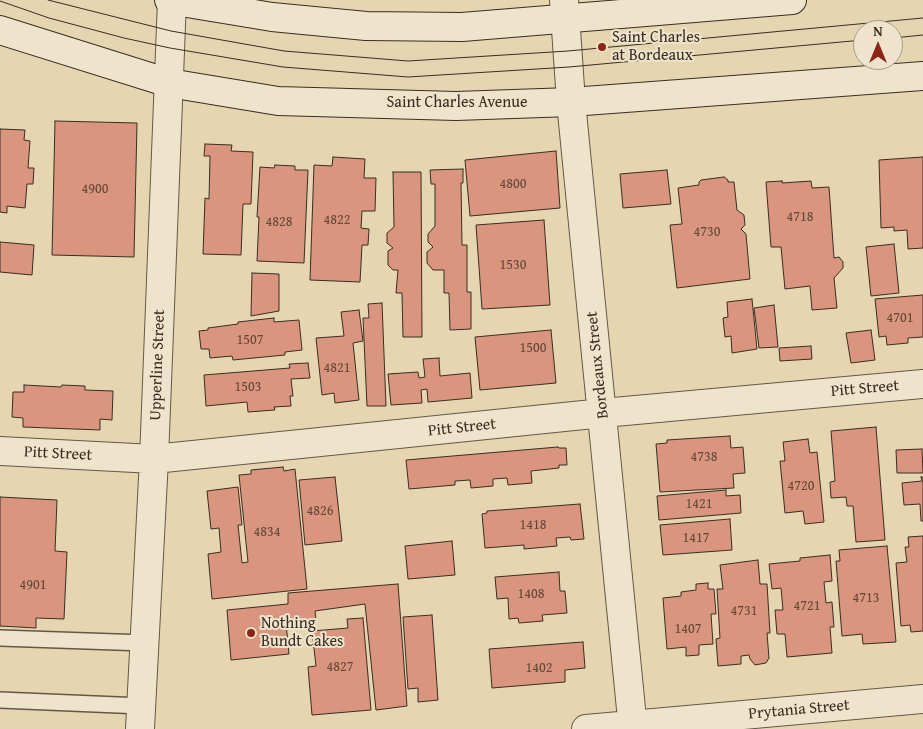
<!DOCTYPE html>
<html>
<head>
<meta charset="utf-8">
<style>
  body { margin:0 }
  #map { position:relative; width:923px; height:729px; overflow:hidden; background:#e5d6b1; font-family:"Gentium Book Plus",serif }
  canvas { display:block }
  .north { position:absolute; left:853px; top:20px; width:50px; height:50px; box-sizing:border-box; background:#eee4cc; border:1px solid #a69b88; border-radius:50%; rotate:0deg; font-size:14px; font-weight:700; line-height:20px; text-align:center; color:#392d22 }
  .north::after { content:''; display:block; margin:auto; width:18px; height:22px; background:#8f2418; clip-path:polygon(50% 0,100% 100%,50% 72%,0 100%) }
</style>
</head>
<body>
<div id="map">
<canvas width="923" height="729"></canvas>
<div class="north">N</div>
</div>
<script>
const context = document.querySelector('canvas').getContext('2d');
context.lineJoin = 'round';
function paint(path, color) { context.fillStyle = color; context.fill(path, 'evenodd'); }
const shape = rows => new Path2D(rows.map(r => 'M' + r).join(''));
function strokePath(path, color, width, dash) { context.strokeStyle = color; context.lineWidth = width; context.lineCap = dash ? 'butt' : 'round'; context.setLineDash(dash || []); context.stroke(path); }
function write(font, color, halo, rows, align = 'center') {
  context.font = font + ' "Gentium Book Plus",serif'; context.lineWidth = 4; context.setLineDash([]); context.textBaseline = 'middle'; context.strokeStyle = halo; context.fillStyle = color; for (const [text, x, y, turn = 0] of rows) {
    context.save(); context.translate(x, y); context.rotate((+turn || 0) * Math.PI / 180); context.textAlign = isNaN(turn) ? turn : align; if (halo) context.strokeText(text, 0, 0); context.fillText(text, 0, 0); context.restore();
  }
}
const building = shape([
  [55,121,137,123,134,257,52,255,55,121],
  [0,129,25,130,24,140,30,141,28,168,34,168,33,184,27,184,25,208,7,206,7,213,0,212,0,129],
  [205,144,232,145,231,151,253,152,251,204,243,204,241,255,203,254,205,198,209,199,210,156,204,156,205,144],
  [556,151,560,208,470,216,465,160,556,151],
  [333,157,365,159,364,178,376,178,375,211,362,211,361,228,369,229,368,245,362,245,360,282,310,280,314,165,332,166,333,157],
  [923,157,923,248,908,249,907,230,894,231,894,227,881,228,879,160,923,157],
  [275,165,295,166,295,170,308,170,304,263,257,261,259,217,257,217,260,167,274,168,275,165],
  [463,169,463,183,461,183,462,245,467,245,467,292,471,292,471,329,450,330,449,293,444,293,444,270,433,270,427,263,427,252,433,247,428,242,428,234,435,226,435,184,431,184,430,170,463,169],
  [667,170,671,204,623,208,620,174,667,170],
  [393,172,421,172,422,337,403,337,402,293,396,293,398,270,393,270,388,265,388,251,393,248,387,243,387,233,394,227,393,172],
  [724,177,728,180,728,182,734,182,737,210,744,215,745,225,741,229,746,234,750,279,677,288,670,225,682,224,678,188,699,185,699,182,701,180,724,177],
  [782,181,782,183,811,181,812,188,829,187,834,258,839,257,843,262,843,268,834,278,837,308,812,310,810,286,785,289,781,247,771,247,766,182,782,181],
  [544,220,550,305,482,309,476,225,544,220],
  [0,242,34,245,32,275,0,272,0,242],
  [894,244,899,293,871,296,866,247,894,244],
  [252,273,279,274,279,311,251,316,252,273],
  [923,295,923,337,908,338,908,343,887,345,886,336,879,337,875,299,923,295],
  [752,299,757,349,732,353,731,336,725,337,723,318,728,317,727,302,752,299],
  [382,303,386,406,367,406,363,318,369,318,368,304,382,303],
  [774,305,778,347,759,348,754,308,774,305],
  [359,310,363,341,353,343,359,400,335,403,334,393,322,395,316,338,344,336,341,312,359,310],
  [274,318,274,322,299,320,302,350,285,352,285,355,233,360,232,356,210,358,209,349,201,349,199,331,208,330,208,328,238,324,238,322,274,318],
  [551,330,556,383,480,390,475,337,551,330],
  [871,330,875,360,851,363,846,333,871,330],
  [811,346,812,359,780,361,779,348,811,346],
  [439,358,440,376,470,373,472,398,428,402,427,389,421,390,422,403,391,405,388,374,418,372,419,378,425,377,423,359,439,358],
  [308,363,310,378,291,379,293,396,290,396,291,406,274,407,275,410,248,412,247,402,206,406,204,375,290,368,289,364,308,363],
  [24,385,61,387,62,385,85,386,85,390,113,391,112,420,100,419,100,430,23,427,23,418,12,417,13,392,24,392,24,385],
  [876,427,885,540,856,542,853,506,847,506,846,497,831,498,830,482,835,481,831,431,876,427],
  [730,436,731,448,743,447,745,473,733,474,734,488,660,492,656,444,667,443,667,440,730,436],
  [808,439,810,453,817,452,824,522,805,524,803,511,785,513,780,461,785,461,783,442,808,439],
  [558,447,559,448,566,448,567,465,559,465,559,468,531,471,532,483,508,485,507,478,493,479,493,486,471,488,470,480,455,481,455,485,409,489,406,460,558,447],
  [922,449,923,473,897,473,896,450,922,449],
  [283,467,284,471,295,469,307,589,212,599,208,554,221,552,219,528,211,529,207,491,238,487,242,525,238,525,242,563,248,562,239,475,251,474,251,470,283,467],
  [335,477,342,541,305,545,299,480,335,477],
  [921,477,923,477,923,521,921,521,920,504,904,505,902,483,922,481,921,477],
  [726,490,726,496,740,495,741,513,659,520,657,496,726,490],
  [0,497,57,500,55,551,67,552,64,619,36,618,36,628,0,626,0,497],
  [580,504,584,539,571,540,570,537,556,538,557,546,524,549,524,545,485,548,482,514,487,513,487,511,580,504],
  [730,519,732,550,663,555,660,525,730,519],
  [923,536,923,631,911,632,910,625,901,626,896,563,907,562,905,547,909,547,908,537,923,536],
  [452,541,455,575,408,579,405,546,452,541],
  [887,546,896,642,863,644,862,634,842,636,836,561,840,561,839,550,887,546],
  [830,555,832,581,824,582,826,603,832,602,834,627,830,627,832,653,787,657,785,634,777,634,775,610,783,610,781,588,772,589,769,564,800,561,800,558,830,555],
  [758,560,760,584,767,584,770,633,767,633,769,658,766,663,755,665,750,659,749,655,741,656,741,664,718,666,716,639,720,638,717,589,723,589,720,565,758,560],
  [559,572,560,591,565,591,567,613,542,615,543,621,519,623,518,618,509,619,508,598,497,599,495,577,559,572],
  [708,583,708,589,714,589,716,614,711,614,713,644,699,645,699,655,686,656,686,647,667,649,663,598,681,596,681,592,696,590,696,584,708,583],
  [398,584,407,706,376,710,365,604,315,611,316,620,286,623,289,654,231,660,227,610,288,604,288,593,398,584],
  [432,615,438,700,418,702,418,688,408,689,403,617,432,615],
  [363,618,371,710,312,715,308,667,316,666,312,631,348,628,347,619,363,618],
  [583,642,585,668,565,670,565,682,492,688,489,649,583,642]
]);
paint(building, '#d9957d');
strokePath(building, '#392d22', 1);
const lane = shape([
  [0,638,145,643],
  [0,700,142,706]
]);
const street = shape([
  [564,0,571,102,633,729],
  [0,451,154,459,603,413,923,384],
  [140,729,154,459,172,0],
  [586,729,923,699]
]);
const secondary = shape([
  [169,0,272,17,366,26,462,27,792,0],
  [0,30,169,83,278,101,456,106,571,102,923,76]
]);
strokePath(lane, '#645746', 18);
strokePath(street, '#645746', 30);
strokePath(secondary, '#392d22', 30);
strokePath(lane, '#eee4cc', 15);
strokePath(street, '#eee4cc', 28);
strokePath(secondary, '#eee4cc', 28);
strokePath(shape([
  [48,0,171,31,284,51,408,61,568,51,923,18],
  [0,1,49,18,124,38,170,48,283,67,408,77,569,67,863,40],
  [893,38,923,35]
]), '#392d22', 1);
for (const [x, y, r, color] of [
  [602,47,5,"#8f2418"],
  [251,633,5,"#8f2418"]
]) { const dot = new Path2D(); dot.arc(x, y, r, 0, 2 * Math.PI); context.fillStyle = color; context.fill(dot); strokePath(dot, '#eee4cc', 2); }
write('14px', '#614739', null, [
  ["4800",513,184],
  ["4900",95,189],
  ["4718",800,217],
  ["4822",337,220],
  ["4828",279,222],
  ["4730",707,232],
  ["1530",513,265],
  ["4701",900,318],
  ["1507",250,340],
  ["1500",533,348],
  ["4821",337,368],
  ["1503",248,387],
  ["4738",704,457],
  ["4720",801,486],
  ["1421",699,504],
  ["4826",320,511],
  ["1418",533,525],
  ["4834",267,532],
  ["1417",696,538],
  ["4901",33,585],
  ["1408",531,594],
  ["4713",866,598],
  ["4721",807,606],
  ["4731",744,611],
  ["1407",688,629],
  ["4827",340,667],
  ["1402",539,668]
]);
write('16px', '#392d22', '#eee4cc', [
  ["Saint Charles",612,38],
  ["at Bordeaux",612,56],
  ["Nothing",261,624],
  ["Bundt Cakes",261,642]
], 'left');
write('16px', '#392d22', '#eee4cc', [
  ["Saint Charles Avenue",457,103],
  ["Upperline Street",158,365,-88],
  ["Bordeaux Street",598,365,-96],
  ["Pitt Street",865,389,-5],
  ["Pitt Street",462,428,-6],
  ["Pitt Street",58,454,3],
  ["Prytania Street",799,710,-5]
]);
</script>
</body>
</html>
